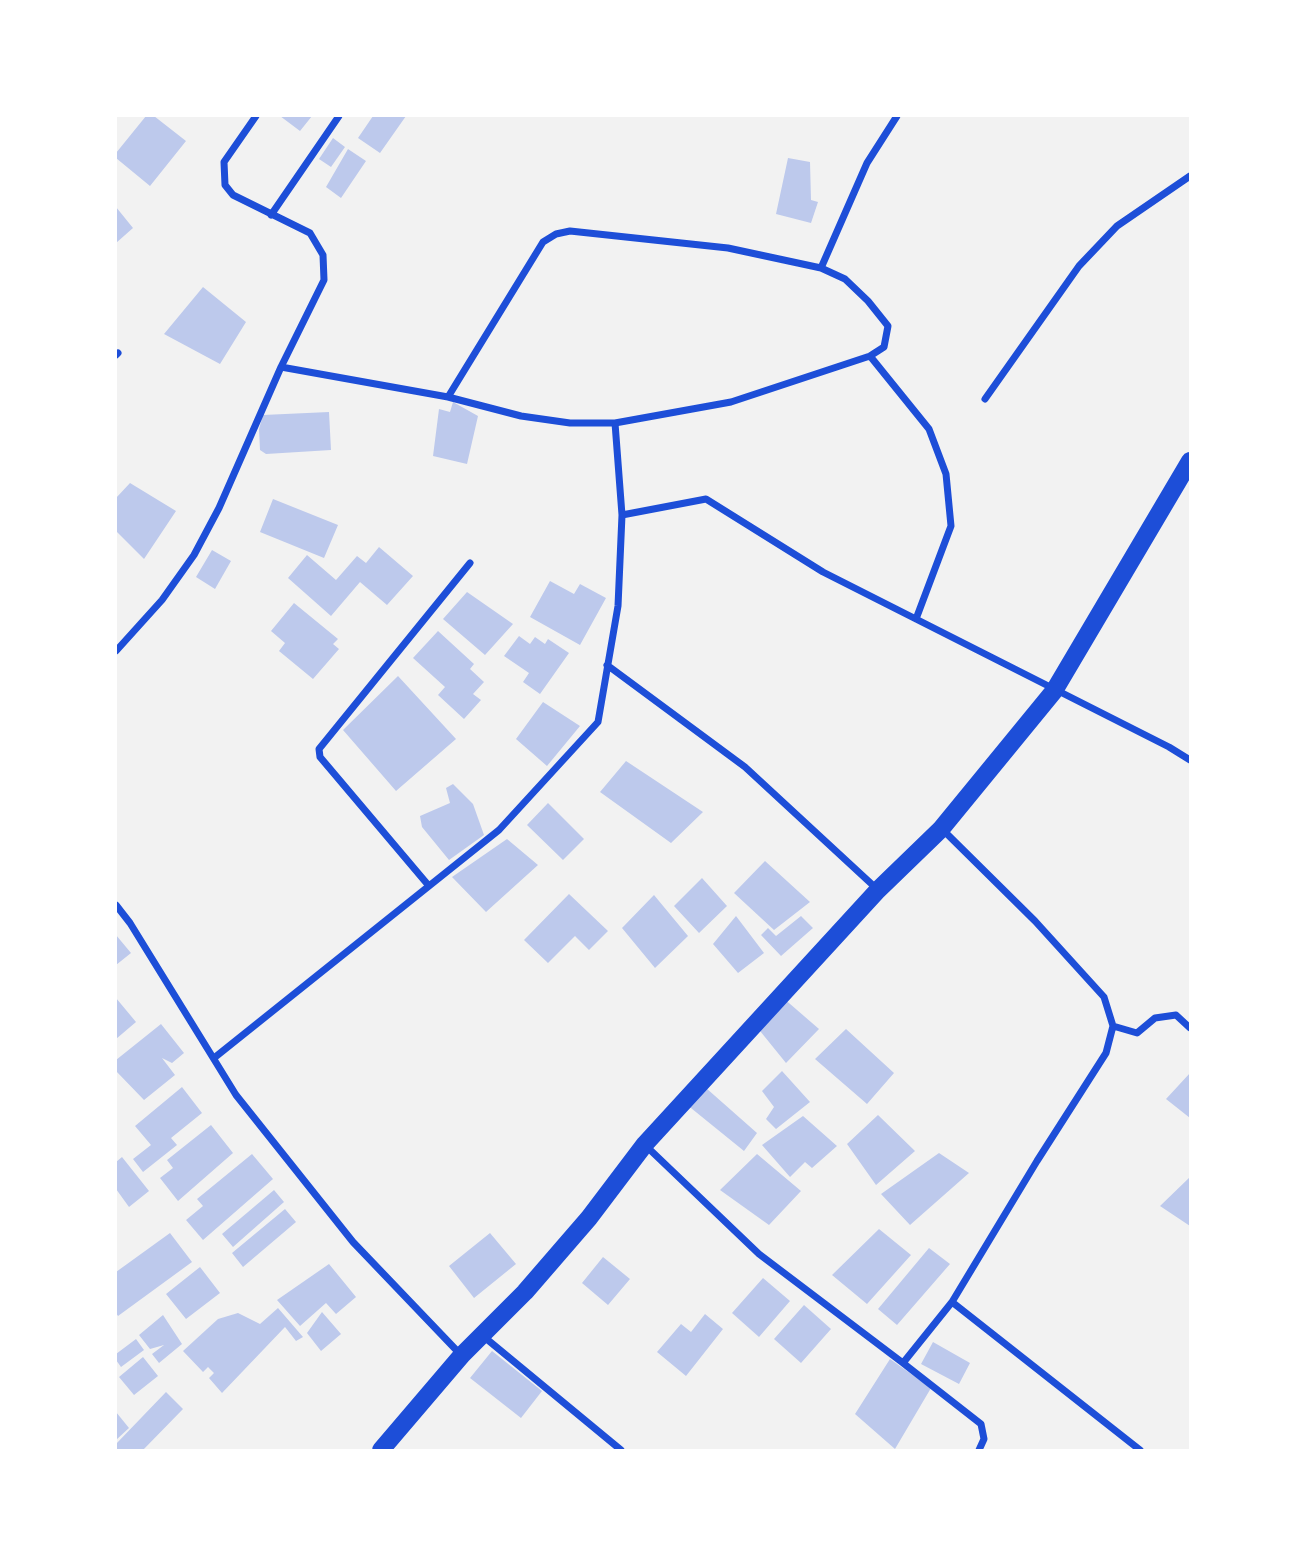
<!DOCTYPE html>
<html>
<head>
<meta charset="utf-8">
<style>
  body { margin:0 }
  #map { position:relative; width:1306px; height:1566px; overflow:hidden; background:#f2f2f2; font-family:"PT Sans",sans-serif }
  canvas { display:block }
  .frame { position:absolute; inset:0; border:117px solid #fff; pointer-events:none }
</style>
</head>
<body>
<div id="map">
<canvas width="1306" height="1566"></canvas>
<div class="frame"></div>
</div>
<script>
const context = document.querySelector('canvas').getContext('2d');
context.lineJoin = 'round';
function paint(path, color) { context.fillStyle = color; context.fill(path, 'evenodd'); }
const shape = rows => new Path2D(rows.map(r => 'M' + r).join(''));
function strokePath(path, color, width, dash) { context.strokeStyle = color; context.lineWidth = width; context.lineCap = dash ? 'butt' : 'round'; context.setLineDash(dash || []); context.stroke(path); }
paint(shape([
  [146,116,154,116,186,141,150,186,116,158,116,153],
  [280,116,312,116,300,131],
  [373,116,406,116,380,153,358,138],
  [333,138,345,147,331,167,319,159],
  [348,149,366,161,341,198,326,187],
  [788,158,810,162,811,200,818,202,811,223,776,214],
  [116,207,133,228,116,243],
  [203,287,246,322,220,364,164,334],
  [453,402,478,416,467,464,433,456,439,409,450,412],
  [329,412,331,450,266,454,260,450,259,429,263,415],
  [130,483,176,511,144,559,116,531,116,498],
  [273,499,338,525,324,558,260,532],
  [379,547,413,576,387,605,360,582,331,616,288,578,307,555,336,580,357,556,366,563],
  [212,550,231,561,215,589,196,577],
  [550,581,574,594,580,584,606,598,580,645,530,617],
  [467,592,513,624,485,655,443,619],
  [294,603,338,639,333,644,339,649,313,679,279,651,285,643,271,631],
  [438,631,474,664,470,669,484,682,473,694,481,700,464,719,438,695,445,687,413,658],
  [519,636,530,644,535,637,545,644,548,639,569,653,540,694,523,682,529,673,504,656],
  [398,676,456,739,396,791,343,730],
  [543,702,580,726,547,766,516,739],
  [626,761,703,812,671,843,600,792],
  [453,784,473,804,484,835,449,860,422,827,420,816,450,803,446,788],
  [548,803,584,839,563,860,527,825],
  [507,839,538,865,486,912,452,877],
  [765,861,810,902,774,930,734,893],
  [702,878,727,906,699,933,674,906],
  [569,894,608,931,589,950,575,936,548,963,524,940],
  [654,895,688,936,655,968,622,928],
  [736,916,764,953,738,973,713,944],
  [801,916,813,928,781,956,761,935,768,928,776,936],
  [116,935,131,953,116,965],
  [782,997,819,1029,786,1063,756,1026],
  [116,998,136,1022,116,1039],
  [161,1024,184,1053,172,1063,162,1058,175,1075,144,1100,116,1071,116,1060],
  [846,1029,894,1073,867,1104,815,1059],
  [782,1071,810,1102,776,1129,766,1119,774,1107,762,1091],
  [1190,1073,1190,1118,1166,1099],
  [182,1087,202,1113,171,1138,177,1145,143,1172,133,1159,151,1145,135,1126],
  [706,1088,757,1133,744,1151,686,1104],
  [878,1115,915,1151,876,1185,847,1144],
  [803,1116,837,1146,812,1168,805,1162,790,1177,762,1145],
  [211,1125,233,1153,178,1201,160,1178,173,1168,167,1160],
  [939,1153,969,1173,910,1225,881,1194],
  [252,1154,273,1179,203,1240,186,1220,203,1206,197,1199],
  [757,1154,801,1191,769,1225,720,1190],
  [122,1157,149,1191,129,1207,116,1189,116,1162],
  [1190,1177,1190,1226,1160,1206],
  [274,1190,284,1202,233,1247,222,1234],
  [285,1209,296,1222,243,1267,232,1253],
  [879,1229,911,1255,867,1304,832,1275],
  [170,1233,192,1262,118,1316,116,1313,116,1272],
  [490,1233,516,1264,474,1298,449,1266],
  [929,1248,950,1264,897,1325,878,1309],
  [603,1257,630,1279,608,1305,582,1283],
  [329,1264,356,1297,336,1314,326,1303,300,1326,277,1300],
  [200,1267,220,1293,186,1319,166,1294],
  [763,1278,790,1301,759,1337,732,1313],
  [804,1305,831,1329,801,1363,774,1339],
  [278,1308,303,1337,296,1341,285,1327,222,1393,209,1378,214,1373,208,1367,203,1372,183,1351,218,1319,238,1313,260,1324],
  [322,1312,341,1334,321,1351,307,1333],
  [705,1314,723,1329,686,1376,657,1352,681,1324,691,1332],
  [163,1315,182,1344,159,1363,152,1354,164,1345,150,1349,139,1335],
  [136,1339,144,1350,121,1367,116,1360,116,1354],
  [933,1342,970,1363,959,1384,921,1364],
  [492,1351,542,1391,521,1418,470,1378],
  [143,1357,158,1376,134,1395,119,1377],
  [890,1359,931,1388,895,1449,855,1414],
  [166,1392,183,1409,143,1450,116,1450,116,1444],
  [116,1412,129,1428,116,1440]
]), '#bdc9ec');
strokePath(shape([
  [271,215,339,116],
  [821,268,867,163,897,116],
  [116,355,118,353],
  [870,356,929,429,946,474,951,526,916,619],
  [281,367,448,397,521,416,570,423,615,423,731,402,870,356,884,347,888,326,868,301,845,279,821,268,728,248,570,231,556,234,543,242,448,397],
  [985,399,1079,266,1117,226,1190,176],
  [622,515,706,499,823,572,1169,747,1190,760],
  [116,651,162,600,194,555,219,508,281,367,324,280,323,255,310,233,233,195,225,185,224,162,256,116],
  [607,665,745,767,877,889],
  [429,886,320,757,319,749,470,563],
  [116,905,130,923,236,1095,353,1242,461,1355],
  [1113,1026,1137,1033,1155,1018,1176,1015,1190,1028],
  [214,1058,499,830,598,722,618,606,622,515,615,423],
  [645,1145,759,1254,903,1363,952,1302,1037,1161,1106,1053,1113,1026,1104,997,1035,921,943,830],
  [952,1302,1140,1450],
  [483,1336,621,1450],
  [903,1363,981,1424,984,1439,979,1450]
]), '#1d4ed8', 7);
strokePath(shape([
  [381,1450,462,1355,525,1292,589,1218,645,1144,878,890,941,829,1054,691,1190,461]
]), '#1d4ed8', 18);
</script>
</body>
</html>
